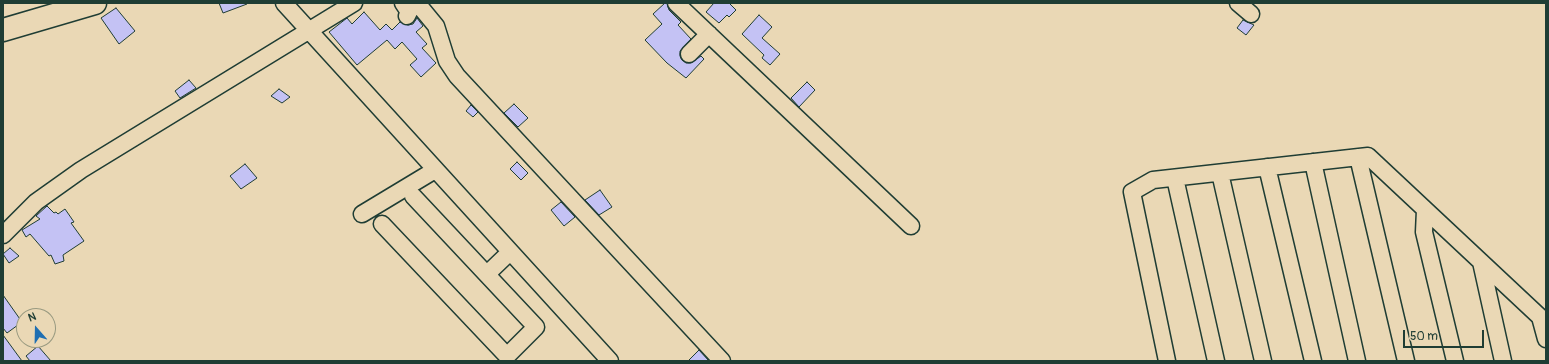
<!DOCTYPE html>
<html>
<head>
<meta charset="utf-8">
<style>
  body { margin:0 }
  #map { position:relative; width:1549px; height:364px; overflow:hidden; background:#ead8b5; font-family:Pangolin,sans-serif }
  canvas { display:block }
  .frame { position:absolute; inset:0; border:4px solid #1f3d34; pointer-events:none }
  .north { position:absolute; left:16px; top:308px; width:40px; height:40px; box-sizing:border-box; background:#ead8b5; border:1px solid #999a81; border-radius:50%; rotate:340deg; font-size:11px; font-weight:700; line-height:16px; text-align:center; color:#1f3d34 }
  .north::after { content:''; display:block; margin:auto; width:14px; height:18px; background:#1f6fb2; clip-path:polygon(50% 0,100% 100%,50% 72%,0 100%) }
  .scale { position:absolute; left:1403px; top:330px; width:81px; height:18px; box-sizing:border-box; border:2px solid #1f3d34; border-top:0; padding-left:5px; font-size:12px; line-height:14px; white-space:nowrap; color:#1f3d34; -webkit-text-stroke:3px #ead8b5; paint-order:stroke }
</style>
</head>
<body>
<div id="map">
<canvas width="1549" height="364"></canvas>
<div class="frame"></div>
<div class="north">N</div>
<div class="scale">50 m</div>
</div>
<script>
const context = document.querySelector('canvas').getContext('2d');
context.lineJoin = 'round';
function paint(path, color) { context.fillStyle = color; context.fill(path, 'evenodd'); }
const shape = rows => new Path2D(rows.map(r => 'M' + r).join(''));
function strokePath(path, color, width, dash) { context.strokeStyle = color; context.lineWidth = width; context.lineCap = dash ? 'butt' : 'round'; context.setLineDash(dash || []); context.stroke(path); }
const building = shape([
  [219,3,247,3,247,4,223,13,219,3],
  [665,3,667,3,669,10,681,22,678,25,691,39,680,51,680,56,682,60,686,63,691,63,701,56,704,59,686,78,667,63,645,40,662,24,653,14,665,3],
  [714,3,729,3,736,10,729,17,727,15,719,23,706,12,714,3],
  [116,8,135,31,119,44,101,18,116,8],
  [364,12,380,30,386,24,392,30,400,22,408,25,413,24,417,18,423,26,416,32,427,44,422,48,436,63,421,77,410,65,417,59,402,42,395,49,387,40,357,65,329,32,347,18,352,24,364,12],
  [759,15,772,27,762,38,780,54,770,65,762,58,764,55,742,34,759,15],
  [1243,20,1254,25,1246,35,1237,28,1243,20],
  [189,80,196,88,180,98,175,91,189,80],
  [807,82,815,90,799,107,791,98,807,82],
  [279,89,290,97,282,103,271,96,279,89],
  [514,104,528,118,518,127,504,113,514,104],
  [471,105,478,112,473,117,466,111,471,105],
  [517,162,528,173,521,180,510,169,517,162],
  [245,164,257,178,241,189,230,176,245,164],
  [600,190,612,207,599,215,585,200,600,190],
  [561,202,575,217,564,226,551,210,561,202],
  [47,206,54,213,56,212,58,214,65,209,74,222,71,223,84,241,63,255,64,261,55,264,51,255,49,256,30,234,26,237,22,230,40,219,36,216,47,206],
  [10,248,19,256,9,263,3,254,10,248],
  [3,295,22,322,7,333,3,328,3,295],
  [3,335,22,361,3,361,3,335],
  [38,346,51,361,30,361,26,356,38,346],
  [699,350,709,361,688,361,699,350]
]);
paint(building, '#c4c2f4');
strokePath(building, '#1f3d34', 1);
const minor = shape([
  [284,3,610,361],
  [403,3,409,12,407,16],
  [417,3,436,26,447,61,457,76,722,361],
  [676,3,911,226],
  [1238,3,1251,14],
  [689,54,709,34],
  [1358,157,1406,361],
  [1313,162,1357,361],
  [1267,167,1313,361],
  [1220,173,1263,361],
  [1175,178,1216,361],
  [1425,210,1424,232,1455,361],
  [362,214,435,170],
  [382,224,507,356,536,327,413,196],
  [3,235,36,202,81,170,354,3],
  [1481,262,1503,361],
  [487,274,510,252],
  [1167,361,1132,192,1153,180,1368,156,1540,317,1546,339]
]);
const highway = shape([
  [3,30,95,3]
]);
strokePath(minor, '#1f3d34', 19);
strokePath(highway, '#1f3d34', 25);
strokePath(minor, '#ead8b5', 16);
strokePath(highway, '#ead8b5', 22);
</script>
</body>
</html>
